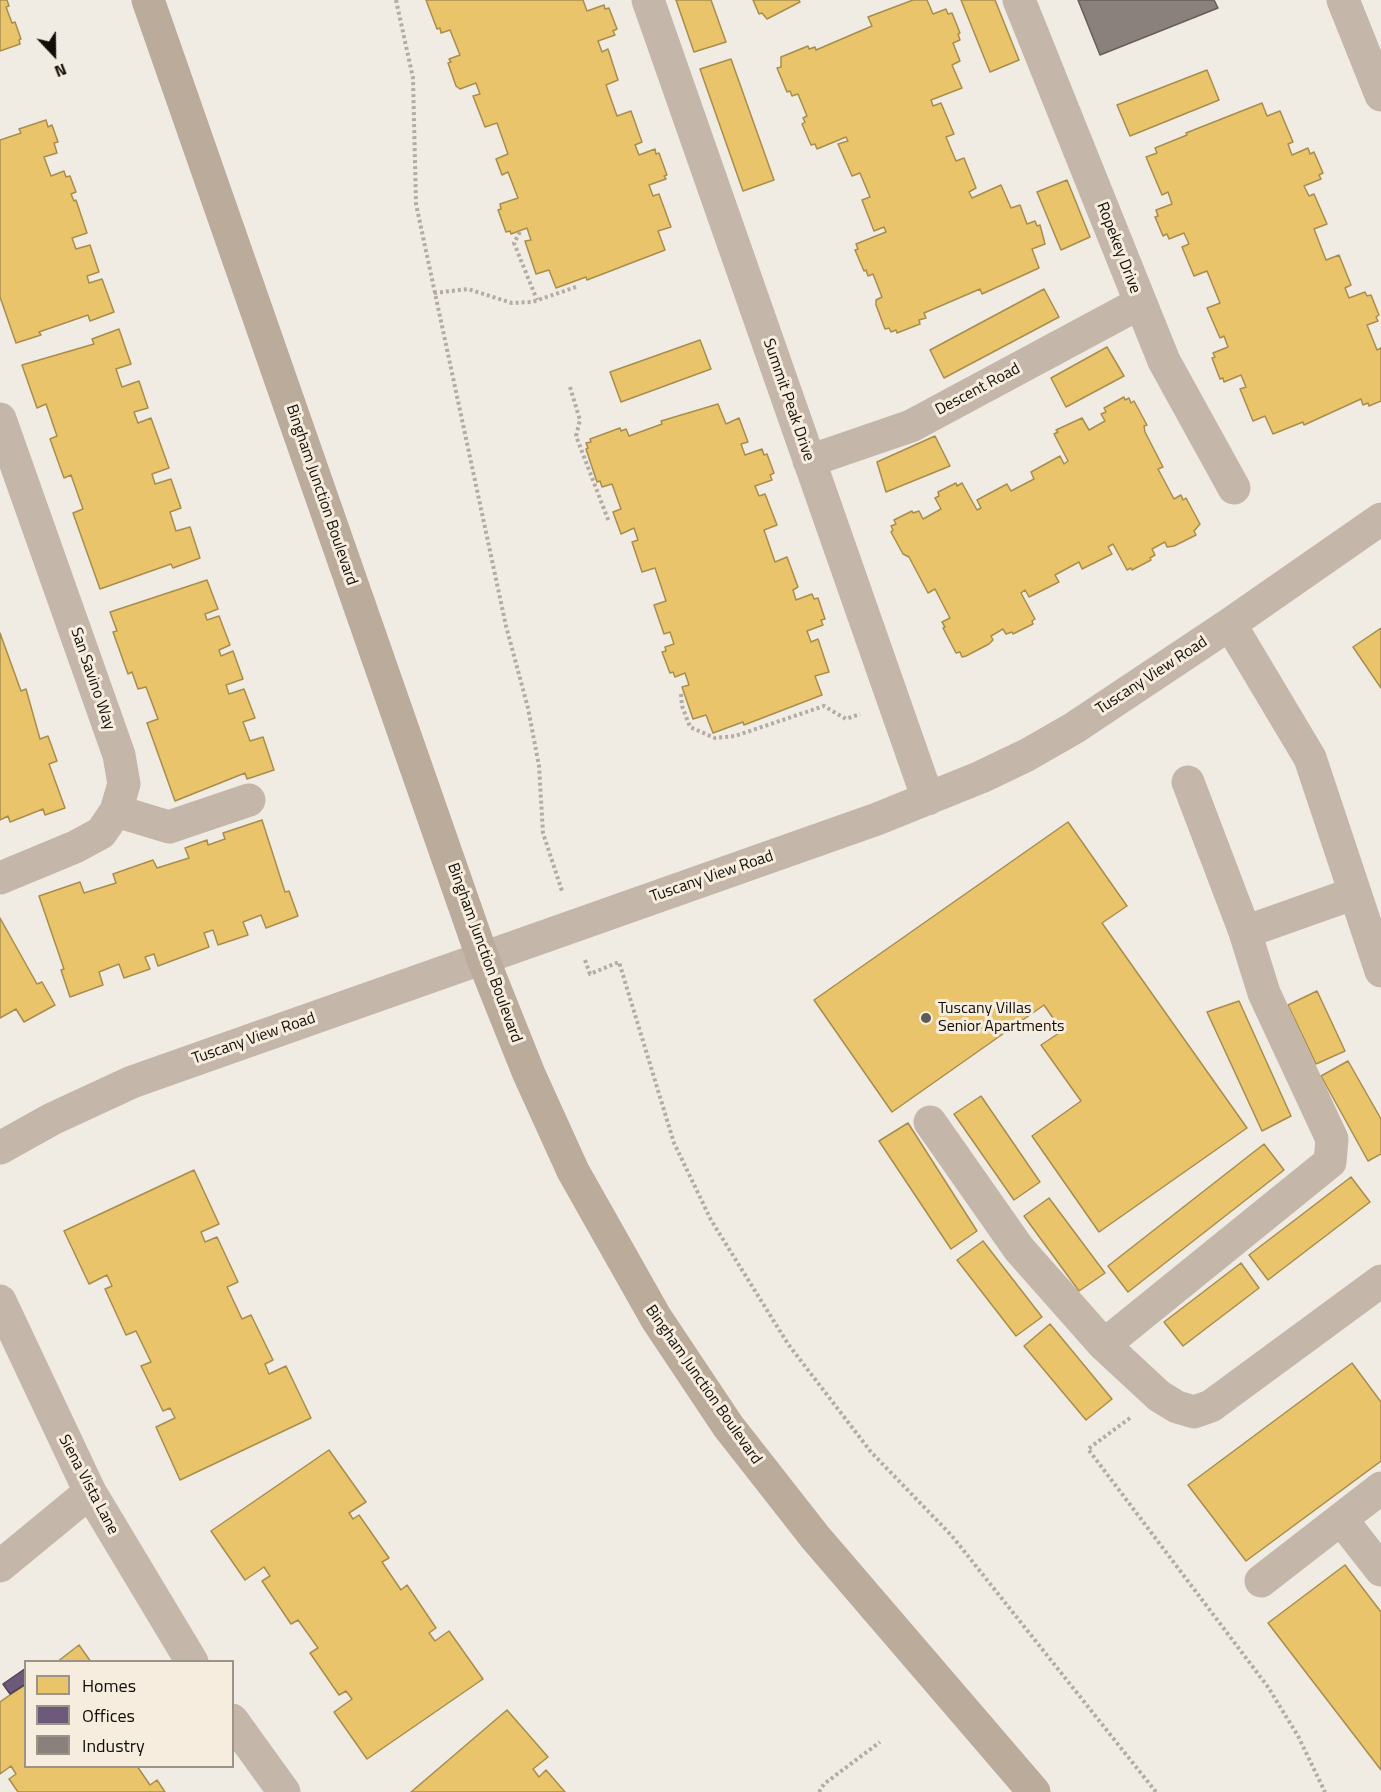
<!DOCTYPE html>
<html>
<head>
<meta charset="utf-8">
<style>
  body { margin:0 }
  #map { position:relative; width:1381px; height:1792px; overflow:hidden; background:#f0ece4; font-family:"Titillium Web",sans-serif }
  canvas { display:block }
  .legend { position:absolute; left:24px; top:1660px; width:210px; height:108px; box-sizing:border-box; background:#f6edde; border:2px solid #9a9489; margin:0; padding:8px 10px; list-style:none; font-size:18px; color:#110e09 }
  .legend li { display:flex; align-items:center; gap:12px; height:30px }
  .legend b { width:30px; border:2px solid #9a9489 }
  .north { position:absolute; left:24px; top:24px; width:60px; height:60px; -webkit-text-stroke:4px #f6edde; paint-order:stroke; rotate:158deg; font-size:16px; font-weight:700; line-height:24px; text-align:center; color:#110e09 }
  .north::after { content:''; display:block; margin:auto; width:21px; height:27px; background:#110e09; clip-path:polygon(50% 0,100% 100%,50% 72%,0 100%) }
</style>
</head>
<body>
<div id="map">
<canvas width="1381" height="1792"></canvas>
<ul class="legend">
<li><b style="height:16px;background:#e9c46a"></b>Homes</li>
<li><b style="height:16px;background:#6d597a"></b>Offices</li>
<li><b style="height:16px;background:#8a817c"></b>Industry</li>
</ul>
<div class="north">N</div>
</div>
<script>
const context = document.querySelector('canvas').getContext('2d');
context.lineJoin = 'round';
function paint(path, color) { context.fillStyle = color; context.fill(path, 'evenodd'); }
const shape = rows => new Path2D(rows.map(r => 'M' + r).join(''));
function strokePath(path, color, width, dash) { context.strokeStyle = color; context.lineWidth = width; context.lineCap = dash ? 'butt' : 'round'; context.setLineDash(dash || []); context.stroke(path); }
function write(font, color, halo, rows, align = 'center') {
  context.font = font + ' "Titillium Web",sans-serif'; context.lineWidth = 6; context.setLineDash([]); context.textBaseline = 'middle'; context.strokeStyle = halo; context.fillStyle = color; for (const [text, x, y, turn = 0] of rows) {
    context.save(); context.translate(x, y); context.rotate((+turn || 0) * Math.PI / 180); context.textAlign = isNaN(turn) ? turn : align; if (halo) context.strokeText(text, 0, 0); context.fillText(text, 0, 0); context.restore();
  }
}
const homes = shape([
  [0,0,7,0,9,6,6,7,12,23,15,22,21,39,19,40,20,44,0,51,0,0],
  [426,0,583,0,587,11,604,5,605,9,609,8,617,29,613,31,615,35,598,41,602,52,608,49,618,80,606,85,617,116,631,111,642,142,635,145,639,155,655,149,656,154,659,153,667,175,664,176,666,179,649,185,653,196,659,194,671,227,658,231,665,250,587,280,586,277,556,288,549,270,536,274,525,241,531,240,527,228,511,234,510,231,506,232,498,210,501,209,500,204,518,198,508,172,502,175,496,159,508,154,497,123,485,127,473,96,480,94,476,83,460,89,456,86,448,63,451,62,449,59,460,55,450,30,441,33,440,28,437,29,426,0],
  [676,0,711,0,726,42,694,52,676,0],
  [753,0,799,0,800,2,767,19,762,13,759,14,753,0],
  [913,0,927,0,933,14,946,9,948,14,952,13,960,33,958,34,960,40,953,43,960,61,952,65,962,88,931,100,933,106,941,103,954,134,946,137,956,161,964,158,976,188,969,192,972,198,1001,185,1011,208,1020,205,1027,224,1035,221,1037,226,1040,225,1045,244,1032,249,1039,268,982,294,980,289,924,313,926,318,919,320,920,324,897,333,896,330,891,332,889,328,885,329,876,305,876,300,882,297,873,274,868,276,866,270,864,271,855,250,858,249,856,244,886,232,884,227,874,231,862,200,870,197,860,173,852,176,838,144,848,141,846,137,817,149,815,144,811,145,802,124,805,122,803,118,807,116,798,94,792,96,790,91,787,92,777,68,781,67,781,57,808,46,809,49,815,47,816,50,872,26,868,17,913,0],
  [961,0,995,0,1019,60,990,72,961,0],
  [731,59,774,180,743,191,700,69,731,59],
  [1207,70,1219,100,1130,136,1117,105,1207,70],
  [1262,103,1267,116,1280,111,1293,142,1288,144,1292,155,1308,148,1310,154,1314,152,1323,173,1319,175,1321,179,1304,186,1309,196,1314,194,1327,224,1314,229,1326,260,1339,255,1351,285,1345,288,1349,298,1365,292,1367,296,1371,295,1379,315,1376,317,1378,321,1367,325,1377,350,1381,348,1381,401,1369,406,1368,403,1363,405,1361,399,1304,425,1303,422,1273,434,1265,416,1253,421,1240,389,1246,387,1241,375,1224,382,1223,378,1220,379,1212,358,1215,357,1213,353,1228,347,1224,336,1220,338,1207,308,1220,303,1207,271,1194,276,1182,247,1189,244,1184,233,1169,239,1167,234,1163,236,1155,217,1158,216,1156,210,1172,204,1168,192,1162,195,1146,157,1157,153,1155,148,1187,135,1186,133,1262,103],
  [46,120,48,127,52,125,58,142,54,143,57,153,44,157,51,176,64,171,66,177,70,176,76,192,71,194,74,201,76,200,87,233,72,238,76,249,90,245,99,272,87,276,89,283,102,279,114,312,90,321,88,315,39,332,41,335,16,343,0,297,0,140,21,133,19,129,46,120],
  [1067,180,1090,237,1061,250,1037,192,1067,180],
  [1044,289,1059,317,944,378,930,350,1044,289],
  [119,329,131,364,116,369,122,387,139,381,148,408,134,412,138,423,151,418,169,468,152,474,155,484,171,479,181,508,170,512,176,531,190,527,200,558,173,568,171,564,100,589,73,513,83,509,71,475,64,478,50,439,57,436,46,404,37,408,22,365,94,344,92,339,119,329],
  [700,340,711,369,621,402,610,372,700,340],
  [1107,347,1124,376,1066,407,1051,378,1107,347],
  [1124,397,1125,400,1129,398,1131,403,1134,401,1147,425,1144,426,1145,432,1163,467,1158,469,1174,499,1181,495,1183,500,1186,498,1200,524,1194,531,1196,535,1174,546,1167,547,1165,542,1152,549,1155,555,1150,558,1151,560,1132,570,1131,568,1127,570,1113,544,1108,547,1112,554,1082,569,1079,562,1055,575,1059,582,1029,597,1025,590,1021,593,1035,619,1032,621,1033,624,1013,634,1012,632,1006,634,1003,629,991,636,993,640,989,644,966,656,962,657,960,652,956,653,943,628,945,627,942,622,950,618,935,589,928,593,909,557,903,554,891,532,893,530,891,526,896,524,894,520,912,511,913,513,919,511,923,519,941,509,935,498,939,496,938,492,956,483,957,486,962,483,977,510,981,508,977,500,1007,484,1011,491,1034,479,1031,472,1060,456,1064,464,1068,461,1054,434,1058,432,1056,430,1082,418,1089,430,1105,421,1101,414,1106,412,1104,408,1124,397],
  [718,404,726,424,739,418,748,442,741,444,745,455,762,449,764,455,767,454,774,473,770,475,772,480,755,486,759,496,765,494,777,525,764,530,775,562,787,557,798,587,793,590,796,600,812,594,814,599,818,598,825,619,821,620,823,625,807,631,811,642,818,639,829,672,815,676,822,695,744,725,743,722,713,733,706,715,693,719,682,687,689,685,685,673,675,677,673,672,670,673,662,652,666,651,665,647,674,644,670,632,664,634,654,605,666,601,655,568,642,572,632,542,638,540,634,528,621,534,613,512,621,509,612,484,602,487,600,481,597,482,586,449,588,448,586,443,591,442,590,439,620,428,621,431,626,429,629,436,662,424,661,421,718,404],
  [935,436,950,466,886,492,877,462,935,436],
  [207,580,218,609,205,614,207,620,219,616,230,645,219,650,221,656,233,651,243,679,226,685,229,694,244,689,255,718,243,722,250,741,263,737,274,770,247,779,245,773,175,801,147,723,158,719,146,687,138,689,132,672,128,674,113,632,117,631,110,612,207,580],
  [1381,628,1381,688,1353,647,1381,628],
  [0,633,21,691,26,689,40,739,48,736,57,761,49,764,65,808,45,815,43,809,10,822,8,816,0,820,0,633],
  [262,820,285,892,289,891,298,916,266,928,261,915,243,922,248,935,218,945,213,930,204,933,209,947,158,966,154,954,145,957,150,969,124,978,119,964,99,972,103,985,70,997,61,970,64,969,39,896,80,882,84,893,116,883,113,874,153,860,157,868,189,858,185,848,207,840,208,845,225,839,223,833,262,820],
  [1068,822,1127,906,1102,923,1247,1128,1099,1232,1032,1136,1081,1101,1041,1045,1062,1031,1044,1005,892,1112,814,1000,1068,822],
  [0,918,37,984,42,982,55,1005,24,1022,16,1009,0,1018,0,918],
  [1317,991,1345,1051,1316,1064,1288,1005,1317,991],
  [1239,1001,1291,1116,1262,1131,1207,1012,1239,1001],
  [1348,1061,1381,1119,1381,1154,1368,1161,1321,1076,1348,1061],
  [981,1096,1040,1182,1014,1200,954,1114,981,1096],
  [908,1123,977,1231,951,1249,879,1141,908,1123],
  [1264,1144,1284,1170,1128,1292,1108,1266,1264,1144],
  [194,1170,219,1224,201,1232,205,1242,217,1237,238,1282,227,1287,242,1319,251,1315,273,1360,265,1364,269,1374,286,1366,311,1418,180,1480,156,1427,175,1418,170,1408,163,1411,141,1366,151,1362,136,1331,126,1335,105,1289,112,1286,107,1275,89,1284,64,1231,194,1170],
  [1351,1177,1370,1202,1268,1280,1249,1255,1351,1177],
  [1049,1198,1105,1273,1079,1291,1024,1216,1049,1198],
  [983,1241,1042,1317,1016,1336,957,1260,983,1241],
  [1241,1263,1259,1288,1183,1346,1164,1322,1241,1263],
  [1050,1324,1112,1399,1086,1420,1024,1346,1050,1324],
  [1352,1363,1381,1402,1381,1461,1246,1561,1188,1485,1352,1363],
  [329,1450,366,1502,349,1513,353,1519,359,1515,389,1558,382,1562,401,1590,407,1585,436,1628,429,1633,435,1641,449,1631,483,1679,367,1759,334,1712,352,1699,346,1691,339,1695,310,1653,318,1648,298,1620,291,1624,262,1581,270,1576,264,1567,245,1580,211,1531,329,1450],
  [1345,1565,1381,1612,1381,1770,1268,1623,1345,1565],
  [79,1645,91,1662,57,1662,79,1645],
  [26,1684,26,1766,137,1766,150,1785,157,1780,165,1792,18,1792,9,1779,16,1774,11,1766,0,1774,0,1702,26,1684],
  [507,1710,548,1757,533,1769,539,1777,546,1770,565,1792,411,1792,507,1710]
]);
paint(homes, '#e9c46a');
strokePath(homes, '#a88d4d', 1.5);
const offices = shape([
  [26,1668,26,1684,10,1694,3,1684,26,1668]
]);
paint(offices, '#6d597a');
strokePath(offices, '#514258', 1.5);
const industry = shape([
  [1078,0,1214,0,1218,8,1100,55,1078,0]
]);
paint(industry, '#8a817c');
strokePath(industry, '#665e5a', 1.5);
strokePath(shape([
  [396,0,413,78,416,204,506,626,528,708,539,766,543,833,562,891],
  [520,232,514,243,537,300],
  [434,293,468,289,512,303,532,302,576,287],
  [570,387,580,420,576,436,609,522],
  [681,694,682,706,690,727,715,738,735,736,824,706,846,719,860,714],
  [585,960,590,974,619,962,674,1143,711,1220,788,1344,871,1452,952,1536,1156,1792],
  [1130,1418,1088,1449,1268,1687,1298,1736,1325,1792],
  [819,1792,824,1784,880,1742]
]), '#b4aba2', 4, [3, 3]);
strokePath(shape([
  [648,0,928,799],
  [1019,0,1164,361,1234,488],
  [1343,0,1381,95],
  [0,419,119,755,124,784,116,811,101,833,75,847,0,878],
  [809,461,911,426,1140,303],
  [1230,624,1310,758,1381,971],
  [1188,782,1245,932,1355,893],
  [116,811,169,827,249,800],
  [930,1122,1019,1249,1104,1345,1159,1396,1177,1407,1194,1412,1211,1406,1381,1281],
  [0,1148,52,1119,132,1082,877,819,981,777,1027,755,1074,728,1230,624,1381,519],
  [0,1301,90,1492,192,1662],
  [1104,1345,1330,1162,1332,1139,1264,993,1245,932],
  [1381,1488,1341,1519,1381,1570],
  [0,1566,90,1492],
  [1261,1581,1341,1519],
  [232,1720,284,1792]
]), '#c5b6aa', 33);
strokePath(shape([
  [148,0,483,959,529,1074,573,1171,656,1318,728,1426,815,1537,1034,1792]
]), '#bbab9b', 33);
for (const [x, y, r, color] of [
  [926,1018,6,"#5f5c56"]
]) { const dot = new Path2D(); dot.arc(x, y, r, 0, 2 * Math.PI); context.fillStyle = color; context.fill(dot); strokePath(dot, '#f6edde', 2); }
write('16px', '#110e09', '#f6edde', [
  ["Ropekey Drive",1118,248,69],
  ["Descent Road",978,390,-28],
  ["Summit Peak Drive",788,400,71],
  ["Bingham Junction Boulevard",321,495,71],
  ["Tuscany View Road",1152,676,-33],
  ["San Savino Way",92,679,71],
  ["Tuscany View Road",712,877,-19],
  ["Bingham Junction Boulevard",484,953,70],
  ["Tuscany View Road",254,1039,-19],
  ["Bingham Junction Boulevard",703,1385,55],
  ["Siena Vista Lane",88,1485,62]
]);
write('16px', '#110e09', '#f6edde', [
  ["Tuscany Villas",938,1009],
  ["Senior Apartments",938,1027]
], 'left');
</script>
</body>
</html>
